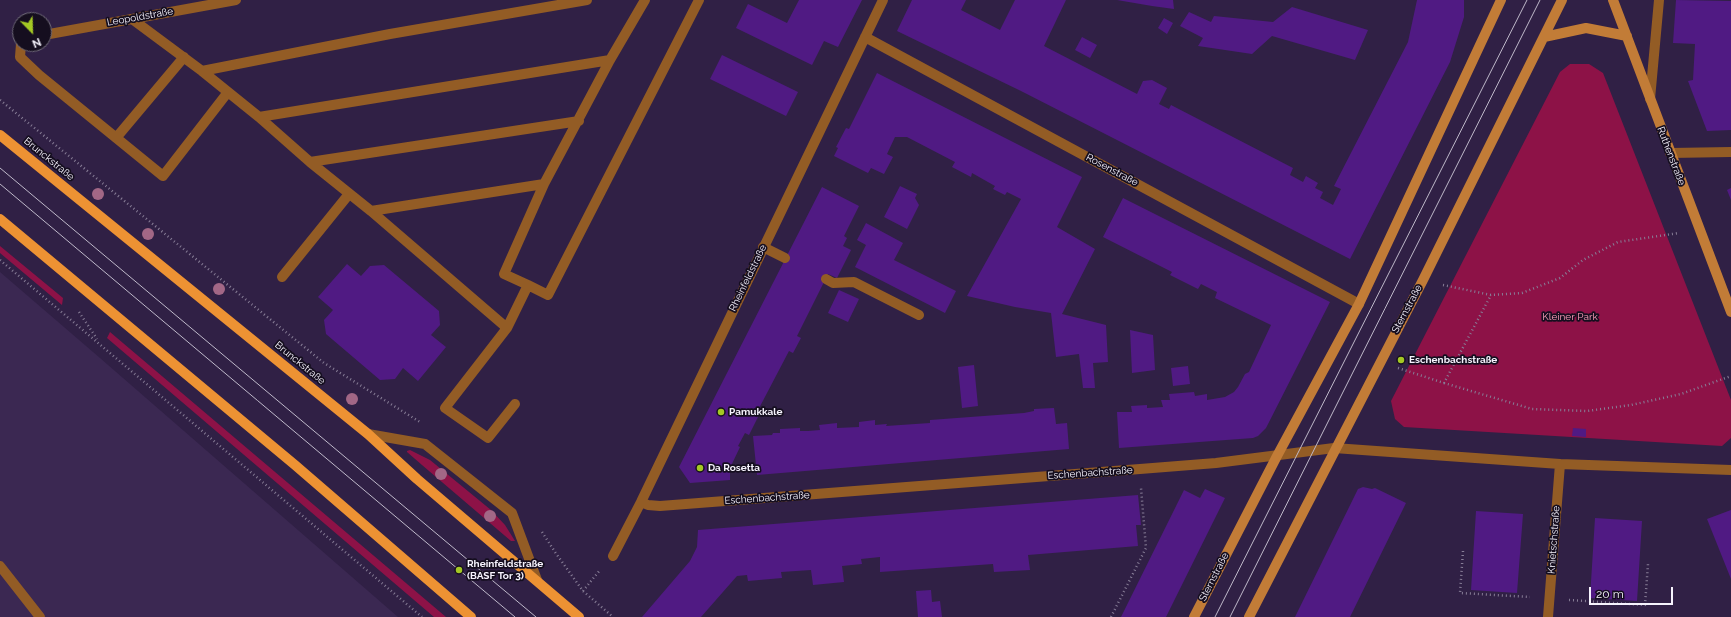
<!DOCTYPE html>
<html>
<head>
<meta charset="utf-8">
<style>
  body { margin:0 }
  #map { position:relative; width:1731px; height:617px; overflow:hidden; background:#302045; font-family:Raleway,sans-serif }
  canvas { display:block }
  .north { position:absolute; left:12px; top:12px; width:40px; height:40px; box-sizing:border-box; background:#150e1f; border:1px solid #6f6a78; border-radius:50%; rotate:157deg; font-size:11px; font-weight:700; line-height:16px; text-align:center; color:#f6f3fd }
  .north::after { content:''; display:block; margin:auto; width:14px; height:18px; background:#a4c824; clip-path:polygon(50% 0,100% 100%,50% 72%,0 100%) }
  .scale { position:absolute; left:1589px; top:587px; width:84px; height:18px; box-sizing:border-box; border:2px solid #f6f3fd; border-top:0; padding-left:5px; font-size:12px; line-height:14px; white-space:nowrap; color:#f6f3fd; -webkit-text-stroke:3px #150e1f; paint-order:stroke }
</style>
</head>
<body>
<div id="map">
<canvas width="1731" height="617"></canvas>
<div class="north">N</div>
<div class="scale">20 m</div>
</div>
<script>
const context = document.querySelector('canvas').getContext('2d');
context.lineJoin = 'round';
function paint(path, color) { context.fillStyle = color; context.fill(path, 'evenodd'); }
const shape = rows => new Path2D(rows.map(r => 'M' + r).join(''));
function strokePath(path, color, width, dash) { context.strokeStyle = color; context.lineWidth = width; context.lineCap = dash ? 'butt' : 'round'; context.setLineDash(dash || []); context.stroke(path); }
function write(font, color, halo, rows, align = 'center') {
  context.font = font + ' Raleway,sans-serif'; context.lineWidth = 3.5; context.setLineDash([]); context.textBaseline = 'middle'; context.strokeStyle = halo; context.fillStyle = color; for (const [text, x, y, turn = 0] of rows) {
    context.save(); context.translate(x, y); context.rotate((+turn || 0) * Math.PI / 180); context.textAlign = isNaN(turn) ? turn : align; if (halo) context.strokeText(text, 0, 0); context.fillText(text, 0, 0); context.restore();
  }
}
paint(shape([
  [0,272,100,358,398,617,0,617]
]), '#3b2852');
paint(shape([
  [1570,64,1589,64,1603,73,1731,400,1731,438,1722,446,1404,427,1395,419,1391,401,1560,72],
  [0,246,63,298,62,305,0,253],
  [110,332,446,617,434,617,107,338],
  [410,450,430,460,491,510,505,525,515,541,511,541,422,465,407,452,407,451]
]), '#8d1247');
paint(shape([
  [799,0,862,0,838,47,824,41,812,65,736,28,748,4,787,23],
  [912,0,966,0,961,10,1000,30,1015,0,1066,0,1044,46,1137,94,1143,81,1152,80,1167,88,1159,104,1169,109,1171,105,1293,168,1290,175,1303,182,1306,176,1318,183,1315,188,1323,192,1320,198,1333,205,1341,189,1334,186,1408,42,1417,0,1464,0,1464,17,1450,62,1350,259,1021,91,897,31],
  [1117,0,1173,0,1174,9,1152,6],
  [1676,0,1731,1,1731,130,1707,131,1688,81,1693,80,1695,44,1673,43],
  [1292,7,1368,30,1355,60,1272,36,1252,54,1198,46,1203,38,1180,26,1189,12,1211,22,1214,16,1273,22],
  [1164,18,1173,23,1167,34,1158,28],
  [1082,37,1097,45,1090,58,1075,50],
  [722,55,798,92,786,116,710,79],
  [877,73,1082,177,1057,227,1095,249,1062,314,1106,325,1108,362,1093,363,1095,388,1083,388,1079,354,1056,357,1051,313,1015,307,967,296,1021,199,1007,192,1005,195,993,189,995,186,972,173,971,177,952,167,955,162,907,137,895,137,887,154,893,157,884,174,871,168,868,173,834,156,838,148,836,147,846,128,849,129],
  [900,186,917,194,915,198,919,205,907,229,884,217],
  [822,187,859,206,844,236,847,238,843,246,851,250,837,278,828,274,797,336,801,338,793,353,789,351,756,414,759,415,749,435,745,433,738,446,740,447,730,468,730,480,690,483,679,467],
  [1731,188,1731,200,1727,190],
  [1123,198,1330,302,1266,428,1258,436,1253,438,1119,448,1117,412,1132,412,1131,406,1147,405,1147,408,1163,407,1161,400,1170,400,1169,394,1194,392,1195,396,1207,394,1207,400,1225,397,1234,392,1238,387,1245,374,1249,372,1271,325,1215,298,1217,292,1201,284,1198,289,1170,275,1172,272,1103,237],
  [866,223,903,243,894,260,956,291,945,313,855,267,866,245,857,240],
  [347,264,361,276,370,266,384,265,439,311,440,325,431,335,446,347,418,381,403,368,395,379,380,380,326,334,324,320,333,310,318,297],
  [839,290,859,299,848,322,828,313],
  [1130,330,1153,335,1155,370,1132,373],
  [974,365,978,406,962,408,958,367],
  [1188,366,1190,384,1173,386,1171,368],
  [1054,408,1056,424,1067,423,1069,449,757,475,753,436,772,435,773,433,780,433,780,429,800,428,800,431,808,431,820,430,819,425,837,423,837,428,859,427,859,422,875,420,875,425,887,424,886,426,930,423,930,420,1024,413,1034,411,1034,409],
  [1573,428,1586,429,1586,437,1572,436],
  [1363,487,1372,489,1375,488,1406,503,1350,617,1295,617,1358,489],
  [1205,489,1225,498,1166,617,1121,617,1184,490,1200,498],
  [1138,495,1141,525,1136,525,1138,546,1028,555,1030,570,994,572,993,564,880,572,880,557,861,559,862,564,842,566,844,582,813,585,811,570,781,572,782,578,748,581,747,575,737,576,701,617,642,617,690,561,697,547,698,530],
  [1731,510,1731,579,1707,519],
  [1476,511,1523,514,1517,593,1471,590],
  [1595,518,1642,521,1637,601,1590,598],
  [931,590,932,602,940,601,942,617,918,617,916,591]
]), '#501a83');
strokePath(shape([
  [0,100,324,363,420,422],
  [0,260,422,617],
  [1443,285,1491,295,1522,293,1560,278,1583,260,1618,242,1679,233],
  [79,312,97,339],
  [1398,368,1444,383,1491,295],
  [1444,383,1532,409,1587,411,1631,405,1681,394,1731,376],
  [542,532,555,552,583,591,613,617],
  [1463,551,1460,593,1530,597],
  [583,591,600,570],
  [1569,600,1645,605,1648,564],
  [1111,617,1146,548,1141,488]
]), '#887e97', 2.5, [1, 3]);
strokePath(shape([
  [132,19,202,71,259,117,310,162,371,211,507,328,528,285,504,274,544,184,610,60,645,0],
  [21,44,20,57,39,75,163,176,228,92],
  [202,71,390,34,587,0],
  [1650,99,1659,0],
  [259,117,610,60],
  [116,138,184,57],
  [310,162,579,121],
  [371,211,544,184],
  [763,247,785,258],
  [282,277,349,194],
  [826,279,833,283,854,282,919,315],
  [528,285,548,295,699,0],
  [507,328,445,408,488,438,515,404],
  [368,434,425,444,512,513,537,580],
  [0,566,40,617]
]), '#935c25', 10);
strokePath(shape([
  [44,35,236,0],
  [865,37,1359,304],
  [1670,153,1731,152],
  [641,502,648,505,660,506,1140,469,1216,463,1334,448,1560,464,1731,470],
  [613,556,641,502,883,0],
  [1548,617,1560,464]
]), '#935c25', 10);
strokePath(shape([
  [1613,0,1731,312],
  [1544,37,1586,28,1627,36],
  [1194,617,1277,456,1359,304,1501,0],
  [1249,617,1423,280,1562,0]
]), '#c27c37', 10);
strokePath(shape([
  [0,135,368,434,417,479,579,617],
  [0,219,295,465,471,617]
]), '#ed9233', 10);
strokePath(shape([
  [0,168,536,617],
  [0,184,515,617],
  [1215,617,1527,0],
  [1230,617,1540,0]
]), '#bfb9ca', 1);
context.fillStyle = '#a26786';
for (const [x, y] of [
  [98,194],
  [148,234],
  [219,289],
  [352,399],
  [441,474],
  [490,516]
]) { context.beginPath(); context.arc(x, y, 6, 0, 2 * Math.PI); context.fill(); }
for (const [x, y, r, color] of [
  [1401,360,4,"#a4c824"],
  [721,412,4,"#a4c824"],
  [700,468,4,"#a4c824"],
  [459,570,4,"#a4c824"]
]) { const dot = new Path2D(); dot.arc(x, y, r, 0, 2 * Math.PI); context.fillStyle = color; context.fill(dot); strokePath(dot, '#150e1f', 1.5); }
write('10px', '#f6f3fd', '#150e1f', [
  ["Leopoldstraße",140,17,-10],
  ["Ruthenstraße",1671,156,69],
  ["Brunckstraße",49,159,39],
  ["Rosenstraße",1112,170,28],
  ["Rheinfeldstraße",748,278,-64],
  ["Sternstraße",1407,309,-62],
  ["Brunckstraße",300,363,39],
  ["Eschenbachstraße",1090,473,-4],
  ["Eschenbachstraße",767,498,-4],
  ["Knietschstraße",1554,540,-86],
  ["Sternstraße",1214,577,-63]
]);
write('10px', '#ffa1bb', '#150e1f', [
  ["Kleiner Park",1570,317]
]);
write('bold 10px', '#f6f3fd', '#150e1f', [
  ["Eschenbachstraße",1409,360],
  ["Pamukkale",729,412],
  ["Da Rosetta",708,468],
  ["Rheinfeldstraße",467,564],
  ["(BASF Tor 3)",467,576]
], 'left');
</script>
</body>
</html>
